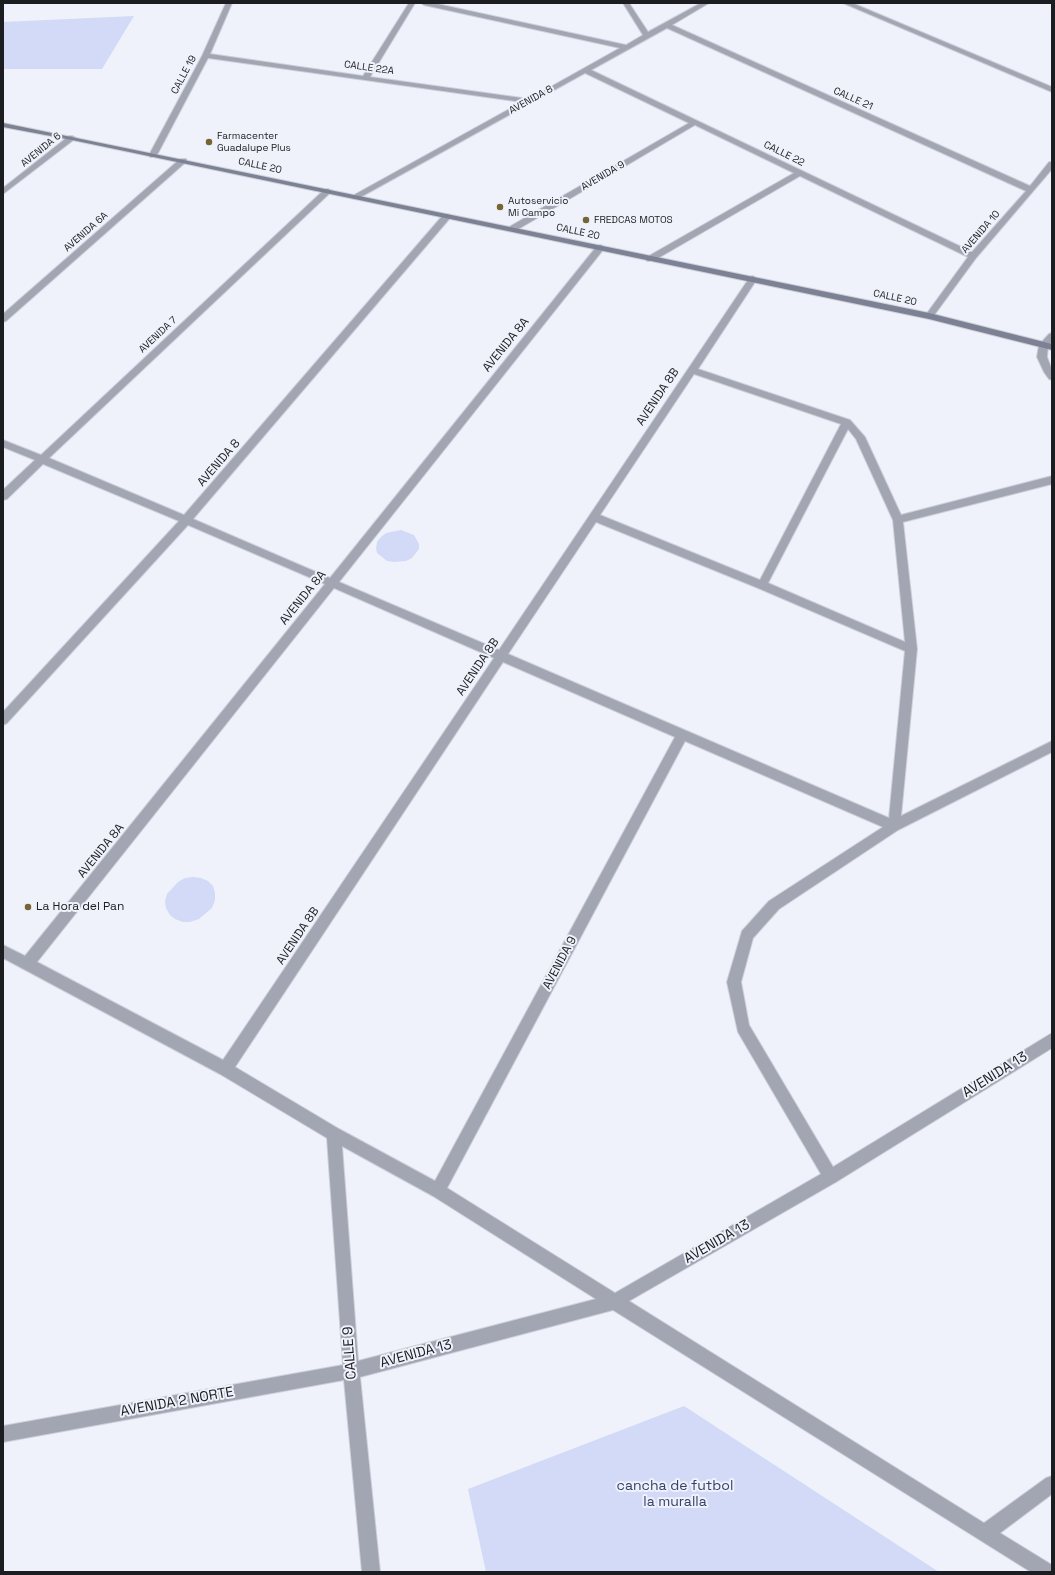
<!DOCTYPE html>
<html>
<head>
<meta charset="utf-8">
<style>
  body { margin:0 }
  #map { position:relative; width:1055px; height:1575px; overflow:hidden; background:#eff2fb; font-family:"Space Grotesk",sans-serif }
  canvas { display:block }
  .frame { position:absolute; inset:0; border:4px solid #1c1d20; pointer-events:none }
</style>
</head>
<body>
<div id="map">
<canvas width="1055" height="1575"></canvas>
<div class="frame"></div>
</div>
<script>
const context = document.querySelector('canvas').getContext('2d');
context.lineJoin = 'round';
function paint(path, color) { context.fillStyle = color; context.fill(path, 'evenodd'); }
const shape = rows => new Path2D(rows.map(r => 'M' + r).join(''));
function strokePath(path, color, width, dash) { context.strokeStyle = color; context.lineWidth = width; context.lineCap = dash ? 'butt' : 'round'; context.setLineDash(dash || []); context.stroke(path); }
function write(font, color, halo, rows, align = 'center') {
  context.font = font + ' "Space Grotesk",sans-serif'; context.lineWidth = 4; context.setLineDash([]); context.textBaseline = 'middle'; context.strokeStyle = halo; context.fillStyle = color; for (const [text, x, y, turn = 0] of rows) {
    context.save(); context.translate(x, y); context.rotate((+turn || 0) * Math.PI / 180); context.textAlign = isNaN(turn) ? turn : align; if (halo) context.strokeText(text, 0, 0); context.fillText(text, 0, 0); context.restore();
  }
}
paint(shape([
  [134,16,102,69,3,69,3,22],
  [401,530,414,535,419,544,419,549,412,558,406,561,394,562,387,561,377,553,376,548,377,542,381,537,386,533],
  [193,877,201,878,208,881,213,886,215,893,215,900,212,908,199,919,190,922,183,922,175,919,170,915,166,908,165,901,167,894,178,882,185,878],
  [684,1406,939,1572,486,1572,468,1489]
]), '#d2daf7');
const street = shape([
  [226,3,232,3,210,54,363,76,409,3,415,3,370,77,529,99,620,48,424,5,421,3,433,3,626,45,643,35,623,3,629,3,648,32,701,3,709,3,672,25,1030,186,1049,162,1052,162,1052,169,976,258,932,318,929,319,925,316,968,257,800,176,653,261,647,261,646,259,647,257,794,173,695,125,515,231,509,231,508,229,509,227,689,123,585,73,357,199,354,199,354,195,522,102,208,58,157,155,156,157,150,157,149,155,202,56,226,3],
  [667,28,1026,191,972,252,591,70,667,28],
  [843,3,852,3,1052,87,1052,92,843,3],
  [69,136,72,136,76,138,3,194,3,188,69,136],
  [180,159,186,159,187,161,6,321,3,322,3,314,180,159],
  [325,189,328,189,332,191,49,458,184,515,444,214,447,214,451,216,450,218,193,519,330,578,597,246,600,245,603,246,604,248,603,250,339,582,499,650,750,277,753,276,757,279,698,369,850,420,865,437,901,515,1052,476,1052,484,903,522,917,649,901,816,1052,741,1052,752,898,830,779,909,753,938,741,982,749,1025,833,1167,1052,1033,1052,1048,836,1182,629,1301,984,1523,1046,1478,1052,1476,1052,1494,1000,1533,1052,1565,1052,1572,1031,1572,613,1310,360,1377,380,1572,362,1572,344,1380,3,1442,3,1426,343,1365,327,1138,220,1074,3,958,3,945,25,956,325,584,188,525,7,723,3,725,3,712,179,521,43,464,7,499,3,500,3,490,35,460,3,447,3,440,41,455,325,189],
  [694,374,841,424,760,580,600,515,694,374],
  [848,429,856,439,893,520,905,642,768,583,848,429],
  [596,522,758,588,905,651,889,818,508,654,596,522],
  [334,588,494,658,223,1060,37,962,334,588],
  [503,662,675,737,435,1181,339,1129,235,1067,503,662],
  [685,741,883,827,769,901,742,931,727,982,738,1032,821,1174,615,1293,447,1188,685,741],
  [342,1146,433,1196,596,1299,358,1361,342,1146],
  [1052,333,1052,342,1048,346,1047,357,1052,370,1052,380,1049,379,1044,372,1037,357,1039,345,1049,334,1052,333]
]);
const secondary = shape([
  [3,123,929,313,1052,344,1052,350,929,319,72,140,3,127,3,123]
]);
strokePath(street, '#cdd0d8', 2);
strokePath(secondary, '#cdd0d8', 2);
paint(street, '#a2a6b3');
paint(secondary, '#7c8194');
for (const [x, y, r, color] of [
  [209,142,4,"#756533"],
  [500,207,4,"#756533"],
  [586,220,4,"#756533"],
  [28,907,4,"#756533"]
]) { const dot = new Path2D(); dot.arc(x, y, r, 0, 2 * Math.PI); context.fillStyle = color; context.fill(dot); strokePath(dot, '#eff2fb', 1.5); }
write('10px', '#1c1d20', '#eff2fb', [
  ["CALLE 22A",369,68,8],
  ["CALLE 19",184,75,-62],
  ["CALLE 21",853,99,24],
  ["AVENIDA 8",531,100,-29],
  ["AVENIDA 6",41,150,-39],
  ["CALLE 22",784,154,26],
  ["CALLE 20",260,166,12],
  ["AVENIDA 9",603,176,-30],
  ["AVENIDA 6A",86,232,-41],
  ["CALLE 20",578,232,12],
  ["AVENIDA 10",981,232,-49],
  ["CALLE 20",895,298,12],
  ["AVENIDA 7",158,335,-43]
]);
write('10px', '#1c1d20', '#eff2fb', [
  ["Farmacenter",217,136],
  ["Guadalupe Plus",217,148],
  ["Autoservicio",508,201],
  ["Mi Campo",508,213],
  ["FREDCAS MOTOS",594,220]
], 'left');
write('12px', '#1c1d20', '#eff2fb', [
  ["AVENIDA 8A",506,345,-51],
  ["AVENIDA 8B",658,397,-56],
  ["AVENIDA 8",219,463,-49],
  ["AVENIDA 8A",303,598,-51],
  ["AVENIDA 8B",478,667,-56],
  ["AVENIDA 8A",101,851,-51],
  ["AVENIDA 8B",298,936,-56],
  ["AVENIDA 9",560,963,-62]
]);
write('12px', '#1c1d20', '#eff2fb', [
  ["La Hora del Pan",36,907]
], 'left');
write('14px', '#1c1d20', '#eff2fb', [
  ["AVENIDA 13",995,1075,-32],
  ["AVENIDA 13",717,1242,-30],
  ["CALLE 9",350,1353,-94],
  ["AVENIDA 13",416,1354,-15],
  ["AVENIDA 2 NORTE",177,1402,-10]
]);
write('14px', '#36406a', '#eff2fb', [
  ["cancha de futbol",675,1486],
  ["la muralla",675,1502]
]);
</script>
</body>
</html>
